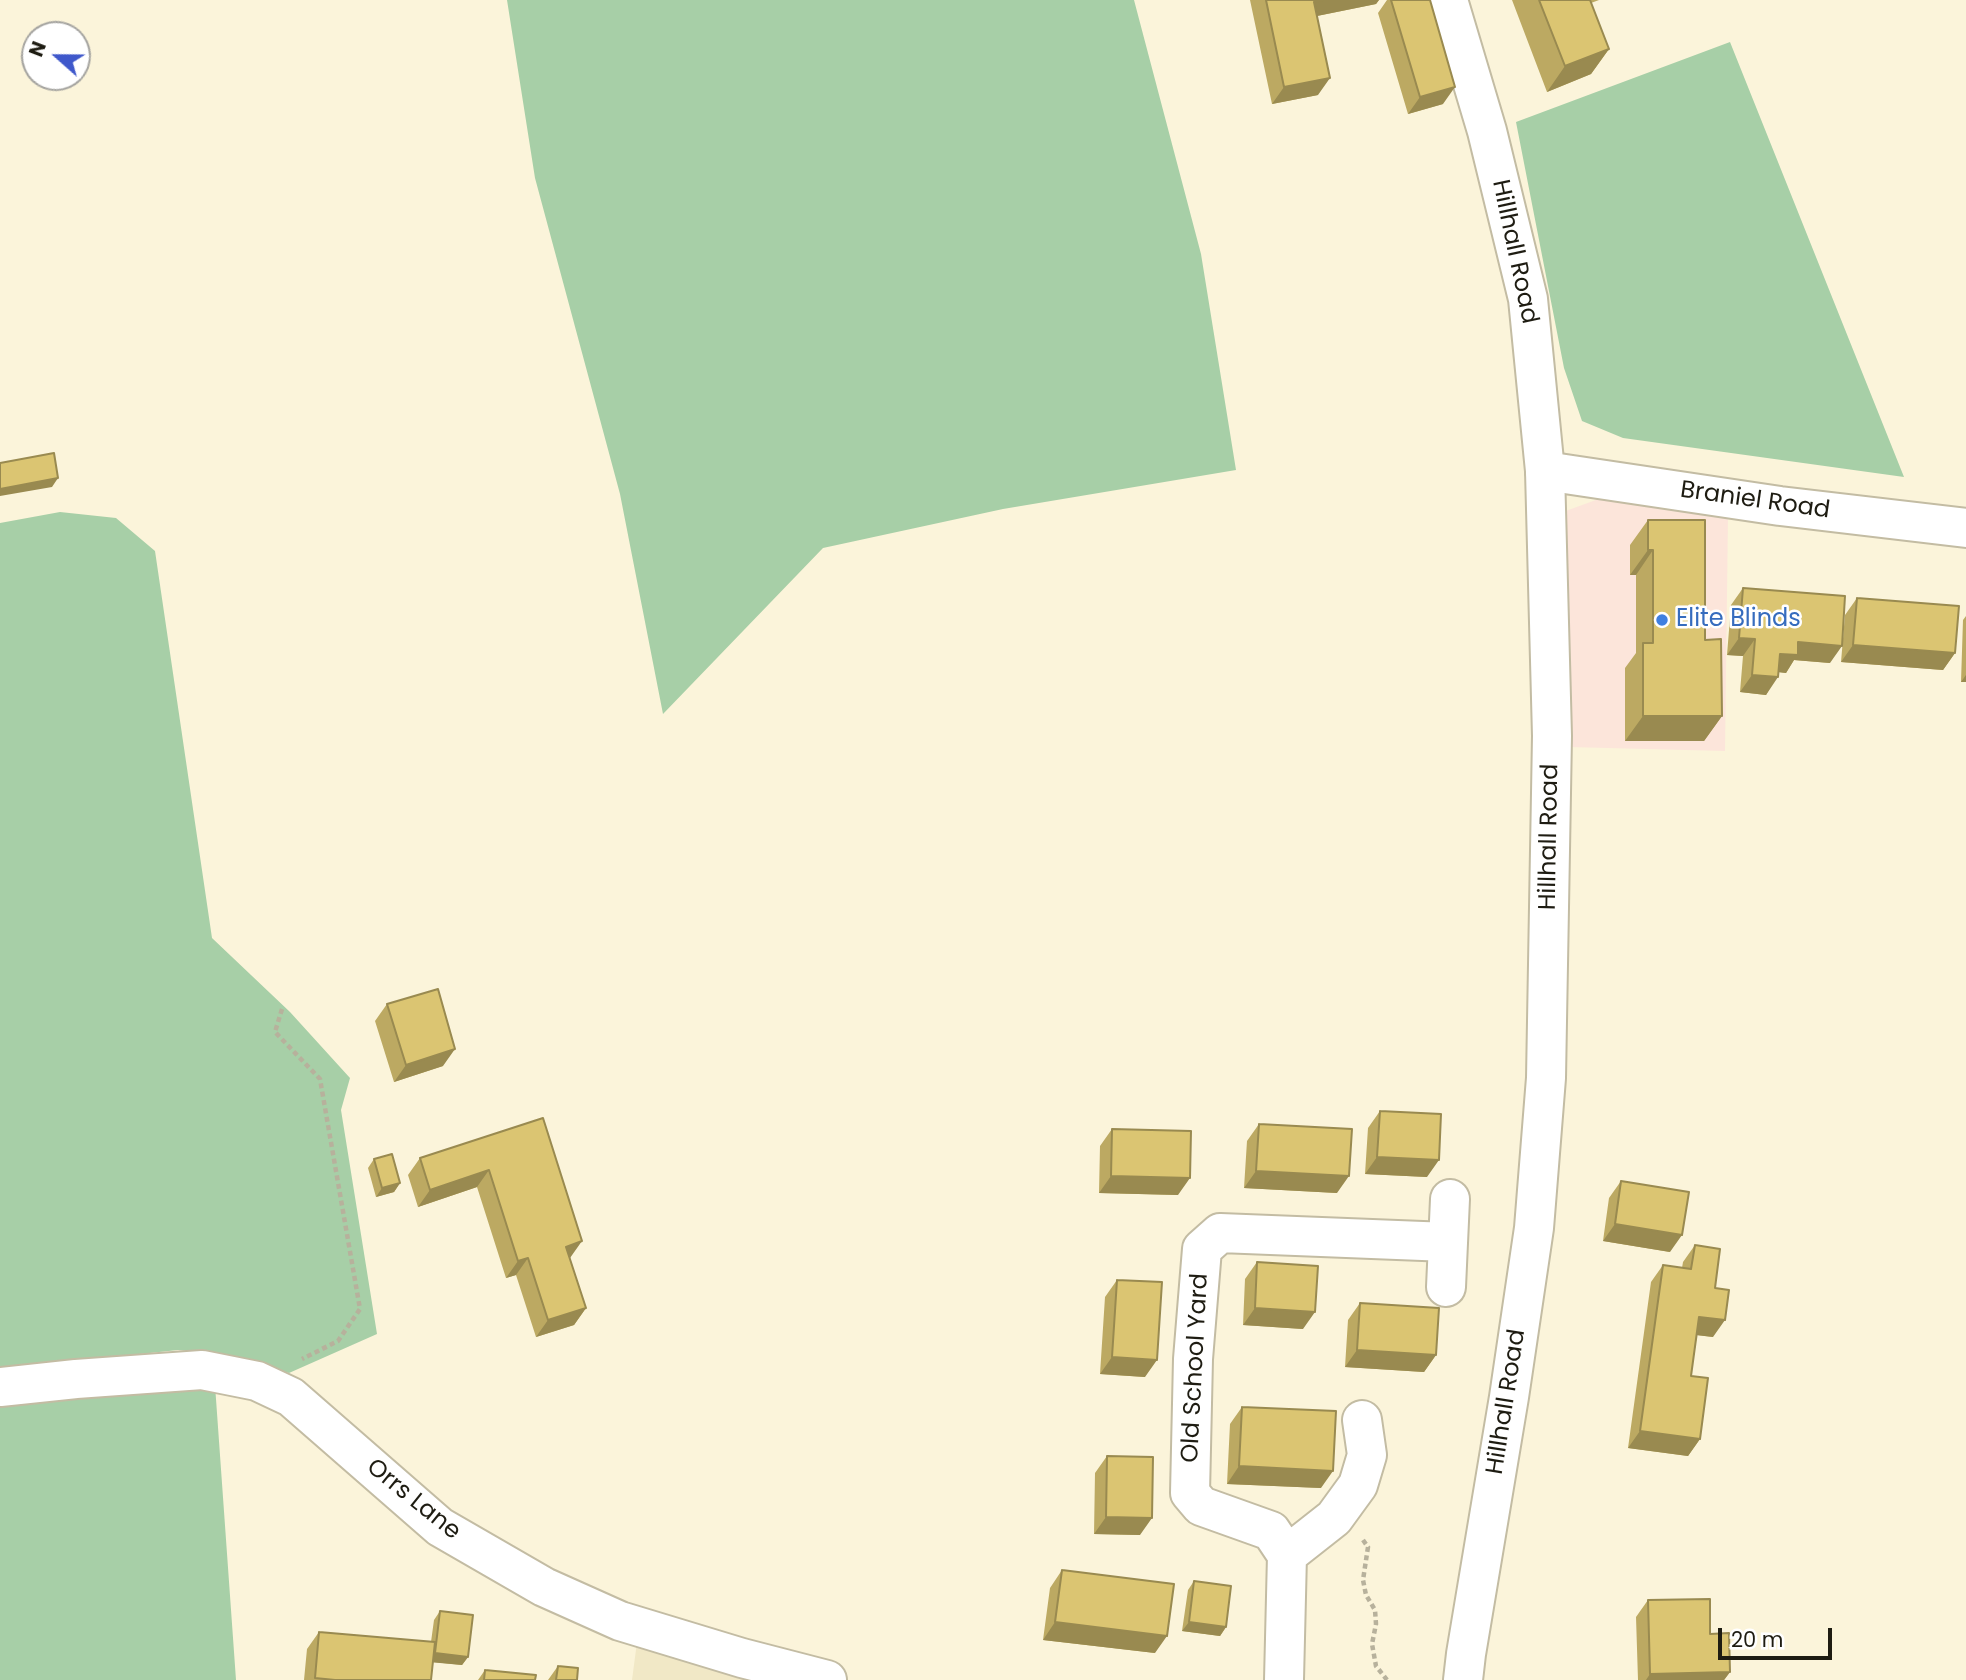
<!DOCTYPE html>
<html>
<head>
<meta charset="utf-8">
<style>
  body { margin:0 }
  #map { position:relative; width:1966px; height:1680px; overflow:hidden; background:#fbf4da; font-family:Poppins,sans-serif }
  canvas { display:block }
  .north { position:absolute; left:21px; top:21px; width:70px; height:70px; box-sizing:border-box; background:#fff; border:2px solid #a5a4a0; border-radius:50%; rotate:291deg; font-size:19px; font-weight:700; line-height:28px; text-align:center; color:#1e1c12 }
  .north::after { content:''; display:block; margin:auto; width:24px; height:32px; background:#3f58cb; clip-path:polygon(50% 0,100% 100%,50% 72%,0 100%) }
  .scale { position:absolute; left:1718px; top:1628px; width:114px; height:32px; box-sizing:border-box; border:4px solid #1e1c12; border-top:0; padding-left:9px; font-size:21px; line-height:24px; white-space:nowrap; color:#1e1c12; -webkit-text-stroke:5px #fff; paint-order:stroke }
</style>
</head>
<body>
<div id="map">
<canvas width="1966" height="1680"></canvas>
<div class="north">N</div>
<div class="scale">20 m</div>
</div>
<script>
const context = document.querySelector('canvas').getContext('2d');
context.lineJoin = 'round';
function paint(path, color) { context.fillStyle = color; context.fill(path, 'evenodd'); }
const shape = rows => new Path2D(rows.map(r => 'M' + r).join(''));
function strokePath(path, color, width, dash) { context.strokeStyle = color; context.lineWidth = width; context.lineCap = dash ? 'butt' : 'round'; context.setLineDash(dash || []); context.stroke(path); }
function write(font, color, halo, rows, align = 'center') {
  context.font = font + ' Poppins,sans-serif'; context.lineWidth = 5; context.setLineDash([]); context.textBaseline = 'middle'; context.strokeStyle = halo; context.fillStyle = color; for (const [text, x, y, turn = 0] of rows) {
    context.save(); context.translate(x, y); context.rotate((+turn || 0) * Math.PI / 180); context.textAlign = isNaN(turn) ? turn : align; if (halo) context.strokeText(text, 0, 0); context.fillText(text, 0, 0); context.restore();
  }
}
paint(shape([
  [1604,497,1728,517,1725,751,1568,747,1563,512]
]), '#fce5da');
paint(shape([
  [637,1642,755,1680,632,1680]
]), '#f1e8c6');
paint(shape([
  [507,0,1134,0,1201,254,1236,470,1003,509,823,548,663,714,620,494,535,178],
  [1730,42,1904,477,1623,438,1582,421,1564,368,1516,122],
  [60,512,116,518,155,551,212,938,290,1012,350,1078,341,1110,377,1334,289,1373,218,1354,178,1350,0,1369,0,523],
  [215,1385,236,1680,0,1680,0,1405]
]), '#a7cfa7');
const minor = shape([
  [1545,471,1780,506,1966,528],
  [1446,1287,1450,1199],
  [0,1387,76,1379,202,1370,257,1381,291,1397,440,1527,544,1587,620,1621,742,1658,827,1680],
  [1287,1555,1334,1518,1358,1485,1367,1455,1362,1420],
  [1284,1680,1287,1555,1271,1531,1201,1506,1190,1493,1193,1359,1202,1249,1220,1233,1448,1242]
]);
const secondary = shape([
  [1448,0,1487,131,1528,299,1545,471,1552,736,1546,1078,1534,1228,1509,1397,1466,1654,1463,1680]
]);
strokePath(minor, '#c3bca3', 42);
strokePath(secondary, '#c3bca3', 42);
strokePath(shape([
  [282,1009,275,1032,320,1079,360,1309,338,1341,302,1359],
  [1363,1540,1368,1547,1363,1580,1366,1595,1375,1610,1376,1624,1372,1644,1376,1666,1387,1680]
]), '#b7b19c', 4.5, [5, 3.5]);
strokePath(minor, '#fff', 38);
strokePath(secondary, '#fff', 38);
paint(shape([
  [1250,0,1379,0,1376,4,1317,16,1318,95,1272,104],
  [1387,0,1430,0,1443,104,1408,114,1378,13],
  [1512,0,1599,0,1591,3,1609,49,1591,74,1547,92],
  [1648,520,1705,640,1722,716,1704,741,1625,741,1625,668,1636,653,1636,575,1630,575,1630,545],
  [1743,588,1830,663,1794,660,1786,673,1779,672,1766,695,1740,692,1743,656,1727,655,1731,605],
  [1857,598,1955,653,1943,670,1841,662,1845,615],
  [1966,616,1966,682,1961,682,1963,620],
  [387,1004,443,1066,394,1082,375,1021],
  [1380,1111,1427,1177,1365,1174,1368,1128],
  [543,1118,570,1258,586,1308,574,1325,536,1337,516,1275,506,1278,477,1187,418,1207,408,1175,420,1158],
  [1259,1124,1337,1193,1244,1188,1247,1141],
  [1112,1129,1178,1195,1099,1193,1100,1146],
  [374,1159,400,1183,394,1192,376,1197,368,1168],
  [1621,1181,1670,1252,1603,1241,1609,1198],
  [1695,1245,1715,1288,1713,1337,1697,1335,1691,1376,1700,1439,1688,1456,1628,1448,1651,1282,1663,1265,1682,1268,1683,1262],
  [1257,1262,1303,1329,1243,1325,1245,1279],
  [1117,1280,1145,1377,1100,1374,1105,1297],
  [1360,1303,1436,1355,1424,1372,1345,1367,1348,1320],
  [1242,1407,1321,1488,1227,1484,1230,1424],
  [1107,1456,1140,1535,1094,1534,1095,1473],
  [1062,1570,1155,1653,1043,1640,1050,1588],
  [1194,1581,1226,1627,1220,1636,1182,1631,1188,1590],
  [1648,1600,1710,1634,1730,1672,1724,1680,1638,1680,1636,1617],
  [440,1611,468,1657,462,1665,433,1662,431,1680,304,1680,307,1649,319,1632,431,1642,434,1620],
  [558,1666,577,1680,548,1680],
  [485,1670,535,1680,478,1680]
]), '#bca962');
paint(shape([
  [1323,0,1379,0,1376,4,1302,19,1314,2],
  [1609,49,1591,74,1547,92,1565,66],
  [1330,78,1318,95,1272,104,1284,87],
  [1455,87,1443,104,1408,114,1420,97],
  [58,478,52,487,0,496,0,489],
  [1648,550,1653,550,1636,575,1630,575],
  [1739,638,1755,639,1743,656,1727,655],
  [1798,642,1842,646,1830,663,1794,660,1786,673,1768,671,1780,654],
  [1853,645,1955,653,1943,670,1841,662],
  [1752,675,1778,677,1766,695,1740,692],
  [1966,675,1966,682,1961,682],
  [1643,716,1722,716,1704,741,1625,741],
  [455,1049,443,1066,394,1082,406,1065],
  [1377,1157,1439,1160,1427,1177,1365,1174],
  [489,1170,477,1187,418,1207,430,1190],
  [1256,1171,1349,1176,1337,1193,1244,1188],
  [1111,1176,1190,1178,1178,1195,1099,1193],
  [400,1183,394,1192,376,1197,382,1188],
  [1615,1224,1682,1235,1670,1252,1603,1241],
  [582,1241,570,1258,566,1247],
  [528,1258,516,1275,506,1278,518,1261],
  [586,1308,574,1325,536,1337,548,1320],
  [1255,1308,1315,1312,1303,1329,1243,1325],
  [1699,1317,1725,1320,1713,1337,1687,1334],
  [1357,1350,1436,1355,1424,1372,1345,1367],
  [1112,1357,1157,1360,1145,1377,1100,1374],
  [1640,1431,1700,1439,1688,1456,1628,1448],
  [1239,1466,1333,1471,1321,1488,1227,1484],
  [1106,1517,1152,1518,1140,1535,1094,1534],
  [1055,1622,1167,1636,1155,1653,1043,1640],
  [1189,1622,1226,1627,1220,1636,1182,1631],
  [435,1653,468,1657,462,1665,429,1662],
  [1730,1672,1724,1680,1646,1680,1650,1674]
]), '#998a50');
const building = shape([
  [1266,0,1323,0,1314,2,1330,78,1284,87,1266,0],
  [1391,0,1430,0,1455,87,1420,97,1391,0],
  [1539,0,1590,0,1609,49,1565,66,1539,0],
  [54,453,58,478,0,489,0,463,54,453],
  [1648,520,1705,520,1705,640,1721,639,1722,716,1643,716,1643,643,1653,643,1653,550,1648,550,1648,520],
  [1743,588,1845,596,1842,646,1798,642,1798,655,1780,654,1778,677,1752,675,1755,639,1739,638,1743,588],
  [1857,598,1959,606,1955,653,1853,645,1857,598],
  [438,989,455,1049,406,1065,387,1004,438,989],
  [1380,1111,1441,1114,1439,1160,1377,1157,1380,1111],
  [543,1118,582,1241,566,1247,586,1308,548,1320,528,1258,518,1261,489,1170,430,1190,420,1158,543,1118],
  [1259,1124,1352,1129,1349,1176,1256,1171,1259,1124],
  [1112,1129,1191,1131,1190,1178,1111,1176,1112,1129],
  [392,1154,400,1183,382,1188,374,1159,392,1154],
  [1621,1181,1689,1192,1682,1235,1615,1224,1621,1181],
  [1695,1245,1720,1249,1715,1288,1729,1290,1725,1320,1699,1317,1691,1376,1708,1378,1700,1439,1640,1431,1663,1265,1691,1269,1695,1245],
  [1257,1262,1318,1266,1315,1312,1255,1308,1257,1262],
  [1117,1280,1162,1282,1157,1360,1112,1357,1117,1280],
  [1360,1303,1439,1308,1436,1355,1357,1350,1360,1303],
  [1242,1407,1336,1411,1333,1471,1239,1466,1242,1407],
  [1107,1456,1153,1457,1152,1518,1106,1517,1107,1456],
  [1062,1570,1174,1584,1167,1636,1055,1622,1062,1570],
  [1194,1581,1231,1586,1226,1627,1189,1622,1194,1581],
  [1710,1599,1710,1634,1729,1633,1730,1672,1650,1674,1648,1600,1710,1599],
  [440,1611,473,1615,468,1657,435,1653,440,1611],
  [319,1632,435,1642,431,1680,335,1680,315,1678,319,1632],
  [558,1666,578,1668,577,1680,556,1680,558,1666],
  [485,1670,536,1675,535,1680,484,1680,485,1670]
]);
paint(building, '#dbc572');
strokePath(building, '#998a50', 2);
for (const [x, y, r, color] of [
  [1662,620,7,"#3f7fe0"]
]) { const dot = new Path2D(); dot.arc(x, y, r, 0, 2 * Math.PI); context.fillStyle = color; context.fill(dot); strokePath(dot, '#fff', 2.5); }
write('24px', '#1e1c12', '#fff', [
  ["Hillhall Road",1514,252,78],
  ["Braniel Road",1755,501,8],
  ["Hillhall Road",1550,837,-89],
  ["Old School Yard",1196,1368,-87],
  ["Hillhall Road",1507,1402,-81],
  ["Orrs Lane",413,1500,39]
]);
write('24px', '#366cbe', '#fff', [
  ["Elite Blinds",1676,620]
], 'left');
</script>
</body>
</html>
